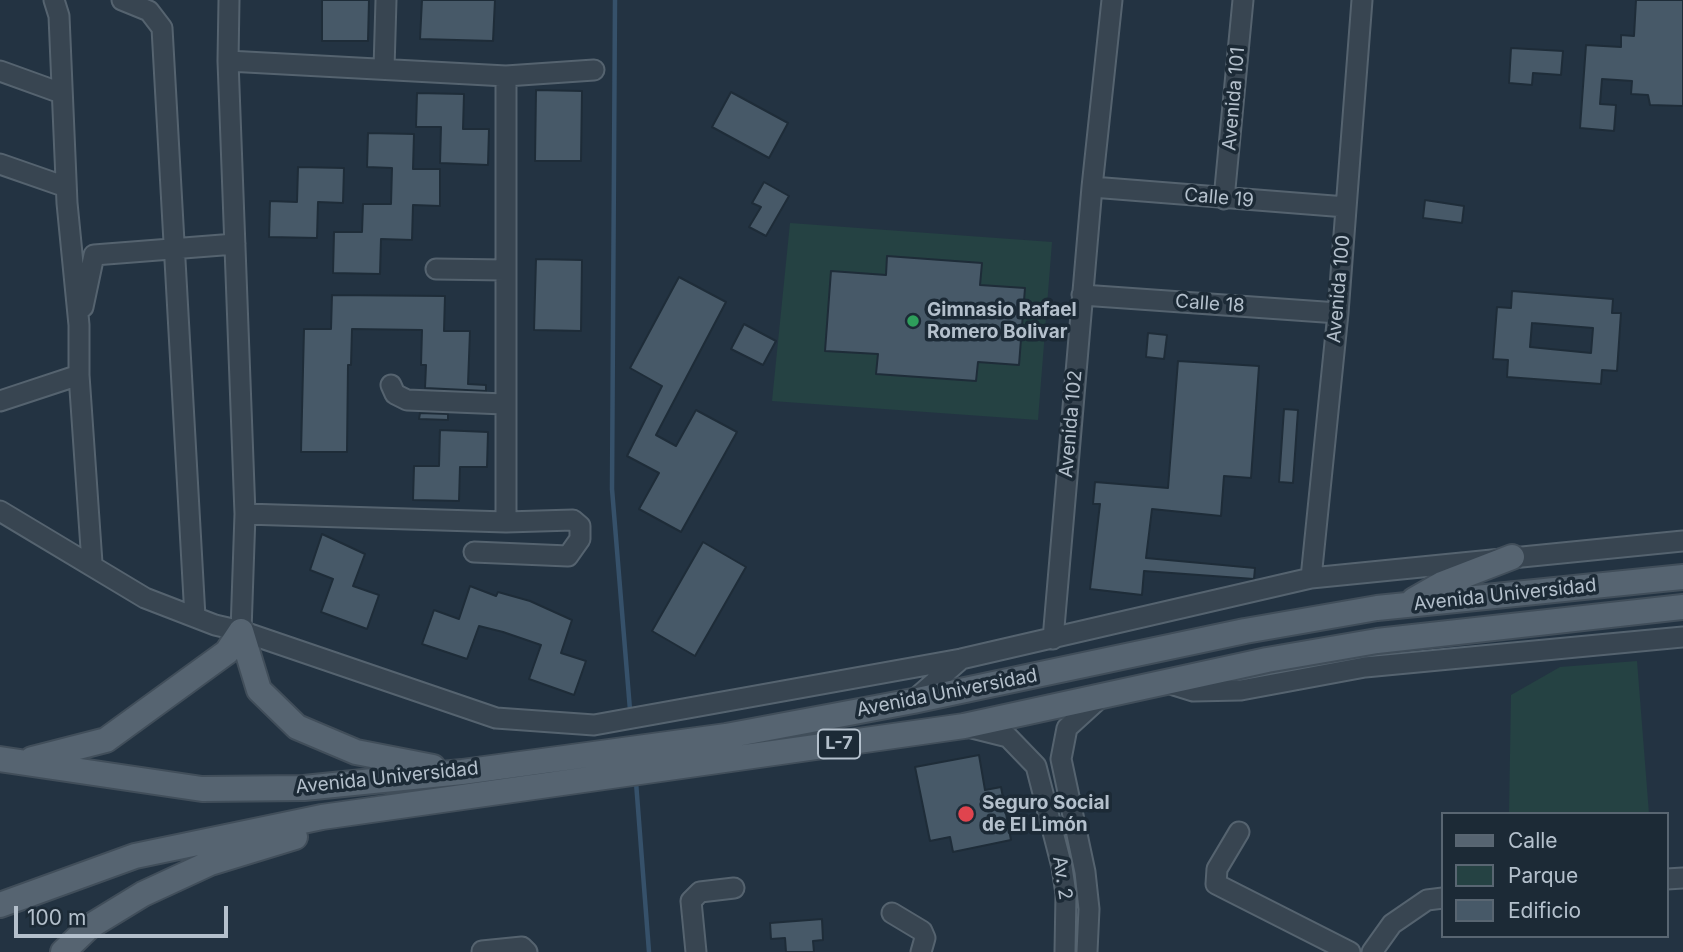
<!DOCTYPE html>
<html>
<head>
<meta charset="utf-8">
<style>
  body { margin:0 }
  #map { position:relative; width:1683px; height:952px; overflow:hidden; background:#233342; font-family:Inter,sans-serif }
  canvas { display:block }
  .legend { position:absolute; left:1441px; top:812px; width:228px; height:126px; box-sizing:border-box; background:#1c2a36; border:2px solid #596672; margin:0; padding:9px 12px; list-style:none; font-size:21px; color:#b4c0cc }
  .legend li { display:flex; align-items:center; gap:14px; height:35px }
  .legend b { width:35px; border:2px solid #596672 }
  .scale { position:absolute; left:14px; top:906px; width:214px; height:32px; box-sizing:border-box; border:4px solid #b4c0cc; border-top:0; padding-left:9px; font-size:21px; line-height:24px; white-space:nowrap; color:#b4c0cc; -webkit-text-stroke:5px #1c2a36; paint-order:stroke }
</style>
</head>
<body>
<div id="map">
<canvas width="1683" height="952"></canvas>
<ul class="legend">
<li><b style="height:9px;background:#566471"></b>Calle</li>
<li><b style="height:19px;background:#254243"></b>Parque</li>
<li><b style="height:19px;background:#475968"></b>Edificio</li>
</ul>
<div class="scale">100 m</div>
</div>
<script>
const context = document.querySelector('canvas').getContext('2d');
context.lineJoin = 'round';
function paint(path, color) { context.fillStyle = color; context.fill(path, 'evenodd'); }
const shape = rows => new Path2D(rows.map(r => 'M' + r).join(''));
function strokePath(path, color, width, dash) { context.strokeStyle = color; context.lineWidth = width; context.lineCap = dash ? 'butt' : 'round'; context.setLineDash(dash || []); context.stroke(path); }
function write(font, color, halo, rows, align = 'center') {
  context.font = font + ' Inter,sans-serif'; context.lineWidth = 7; context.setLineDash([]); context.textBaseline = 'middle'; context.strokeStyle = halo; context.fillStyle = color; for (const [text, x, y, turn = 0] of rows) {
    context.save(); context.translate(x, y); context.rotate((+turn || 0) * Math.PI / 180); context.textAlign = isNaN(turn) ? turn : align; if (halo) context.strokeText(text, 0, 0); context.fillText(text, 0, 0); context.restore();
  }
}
paint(shape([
  [790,223,1052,242,1038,420,772,401],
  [1637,661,1649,814,1509,814,1511,695,1560,667]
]), '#254243');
strokePath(shape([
  [615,0,612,489,630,710],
  [636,782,649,952]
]), '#36516a', 4.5);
const building = shape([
  [322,0,369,0,368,41,322,41,322,0],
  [422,0,495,0,493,41,420,39,422,0],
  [1636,0,1683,0,1683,106,1650,105,1648,95,1631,94,1632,81,1602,79,1600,104,1616,105,1614,131,1580,128,1586,45,1621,47,1621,35,1634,36,1636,0],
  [1511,48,1563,51,1561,75,1533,73,1532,85,1509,83,1511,48],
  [536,90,582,91,581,161,535,161,536,90],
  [731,92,788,123,769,158,712,127,731,92],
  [417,93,464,94,463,129,489,129,488,165,440,163,441,127,416,127,417,93],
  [368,133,414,134,413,169,440,169,440,206,413,205,412,240,381,239,380,274,333,273,334,232,362,232,363,204,391,204,392,168,367,167,368,133],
  [298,167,344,168,343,203,318,202,317,238,269,237,270,201,297,202,298,167],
  [764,182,789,196,766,236,749,227,761,207,752,203,764,182],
  [1425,200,1464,206,1462,223,1423,218,1425,200],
  [887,256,982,263,980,285,1025,288,1019,365,978,362,976,381,876,374,878,354,825,351,831,271,886,275,887,256],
  [536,259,582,260,581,331,534,330,536,259],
  [679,277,726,302,656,435,676,446,696,410,737,432,681,532,639,509,659,473,627,456,662,386,630,368,679,277],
  [1512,291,1613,299,1612,313,1621,313,1617,371,1602,370,1601,384,1507,377,1508,360,1493,359,1497,307,1511,308,1512,291],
  [1532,323,1593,328,1591,353,1530,347,1532,323],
  [332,295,445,296,444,331,470,331,468,384,486,385,486,391,425,388,426,365,421,365,422,330,352,329,351,365,348,365,347,452,301,452,304,329,331,329,332,295],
  [744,324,776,341,763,365,731,349,744,324],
  [1148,333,1167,335,1164,359,1146,357,1148,333],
  [1178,361,1259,366,1251,478,1224,476,1221,516,1152,509,1146,558,1255,568,1254,579,1144,571,1142,595,1090,589,1100,504,1093,504,1095,482,1168,488,1178,361],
  [1284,409,1298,410,1293,483,1279,482,1284,409],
  [420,413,448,414,448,420,419,419,420,413],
  [440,430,488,432,487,467,460,467,459,501,413,500,414,466,439,466,440,430],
  [322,534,365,554,353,586,379,595,367,629,321,612,333,579,310,570,322,534],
  [703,542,746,567,695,656,652,631,703,542],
  [470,586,496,596,498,592,530,601,572,620,561,653,586,661,574,695,529,679,541,645,503,632,479,626,467,659,422,644,434,610,459,619,470,586],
  [979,755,985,790,1001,787,1011,840,953,852,950,837,930,841,915,767,979,755],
  [822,919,823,940,813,941,814,952,786,952,785,938,771,939,770,923,822,919]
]);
paint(building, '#475968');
strokePath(building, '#1e2c38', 2);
const minor = shape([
  [54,0,59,16,67,203,79,325,79,375,92,563],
  [122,0,149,11,162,28,195,617],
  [229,0,228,61,245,514,241,631],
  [228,61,506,76,594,70],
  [384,69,386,0],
  [0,71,61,93],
  [506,76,506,522],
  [0,164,66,187],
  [1092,187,1346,207],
  [1224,199,1243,0],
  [436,269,505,270],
  [1082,295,1338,313],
  [83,307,94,255,235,244],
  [391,385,395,394,407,400,504,404],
  [0,401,79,375],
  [0,511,145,598,215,625,241,631,496,718,594,725,961,659,1311,578,1683,541],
  [245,514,506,522,573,520,580,526,580,539,568,556,474,552],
  [1311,578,1338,313,1362,0],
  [1053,639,1092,187,1112,0],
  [1164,682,1193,691,1241,690,1365,667,1683,637],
  [913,701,960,660],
  [968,727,1008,737,1036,766,1062,867,1066,894,1065,952],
  [1239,832,1217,869,1216,884,1350,952],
  [1667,879,1683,878],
  [892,913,922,931,925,938,921,952],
  [482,951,522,947,527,952],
  [696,952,691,901,700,892,734,888],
  [1087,952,1089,909,1085,872,1061,759,1067,728,1100,698],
  [1372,952,1392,924,1427,900,1443,898]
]);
const major = shape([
  [1414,600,1442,584,1512,557],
  [241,631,259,690,297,727,356,752,433,767],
  [0,759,202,789,304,788,462,772,726,736,913,701,1245,631,1377,608,1683,577],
  [32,759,106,740,227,652,241,631],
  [0,905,135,856,322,817,964,726,1267,660,1377,641,1683,607],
  [63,952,89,927,143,894,210,863,295,837]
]);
strokePath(minor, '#55636f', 23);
strokePath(major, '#414e5a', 28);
strokePath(minor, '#384551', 19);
strokePath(major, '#566471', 24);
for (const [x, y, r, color] of [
  [913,321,7,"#2e9e5b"],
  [966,814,9,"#e0444e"]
]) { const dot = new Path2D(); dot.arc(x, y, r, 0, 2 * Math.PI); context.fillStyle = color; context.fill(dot); strokePath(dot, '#1c2a36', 2.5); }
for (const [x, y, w] of [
  [839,744,42]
]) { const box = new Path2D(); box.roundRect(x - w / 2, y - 14.5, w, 29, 5); context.fillStyle = '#1c2a36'; context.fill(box); strokePath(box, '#b4c0cc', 2); }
write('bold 18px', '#b4c0cc', null, [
  ["L-7",839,744]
]);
write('19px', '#b4c0cc', '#1c2a36', [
  ["Avenida 101",1234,99,-85],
  ["Calle 19",1219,198,5],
  ["Avenida 100",1339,289,-85],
  ["Calle 18",1210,304,4],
  ["Avenida 102",1071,424,-85],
  ["Avenida Universidad",1505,595,-6],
  ["Avenida Universidad",947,693,-11],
  ["Avenida Universidad",387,778,-6],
  ["Av. 2",1062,878,81]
]);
write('bold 19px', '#b4c0cc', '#1c2a36', [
  ["Gimnasio Rafael",927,310],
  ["Romero Bolivar",927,332],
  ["Seguro Social",982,803],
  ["de El Limón",982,825]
], 'left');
</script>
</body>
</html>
